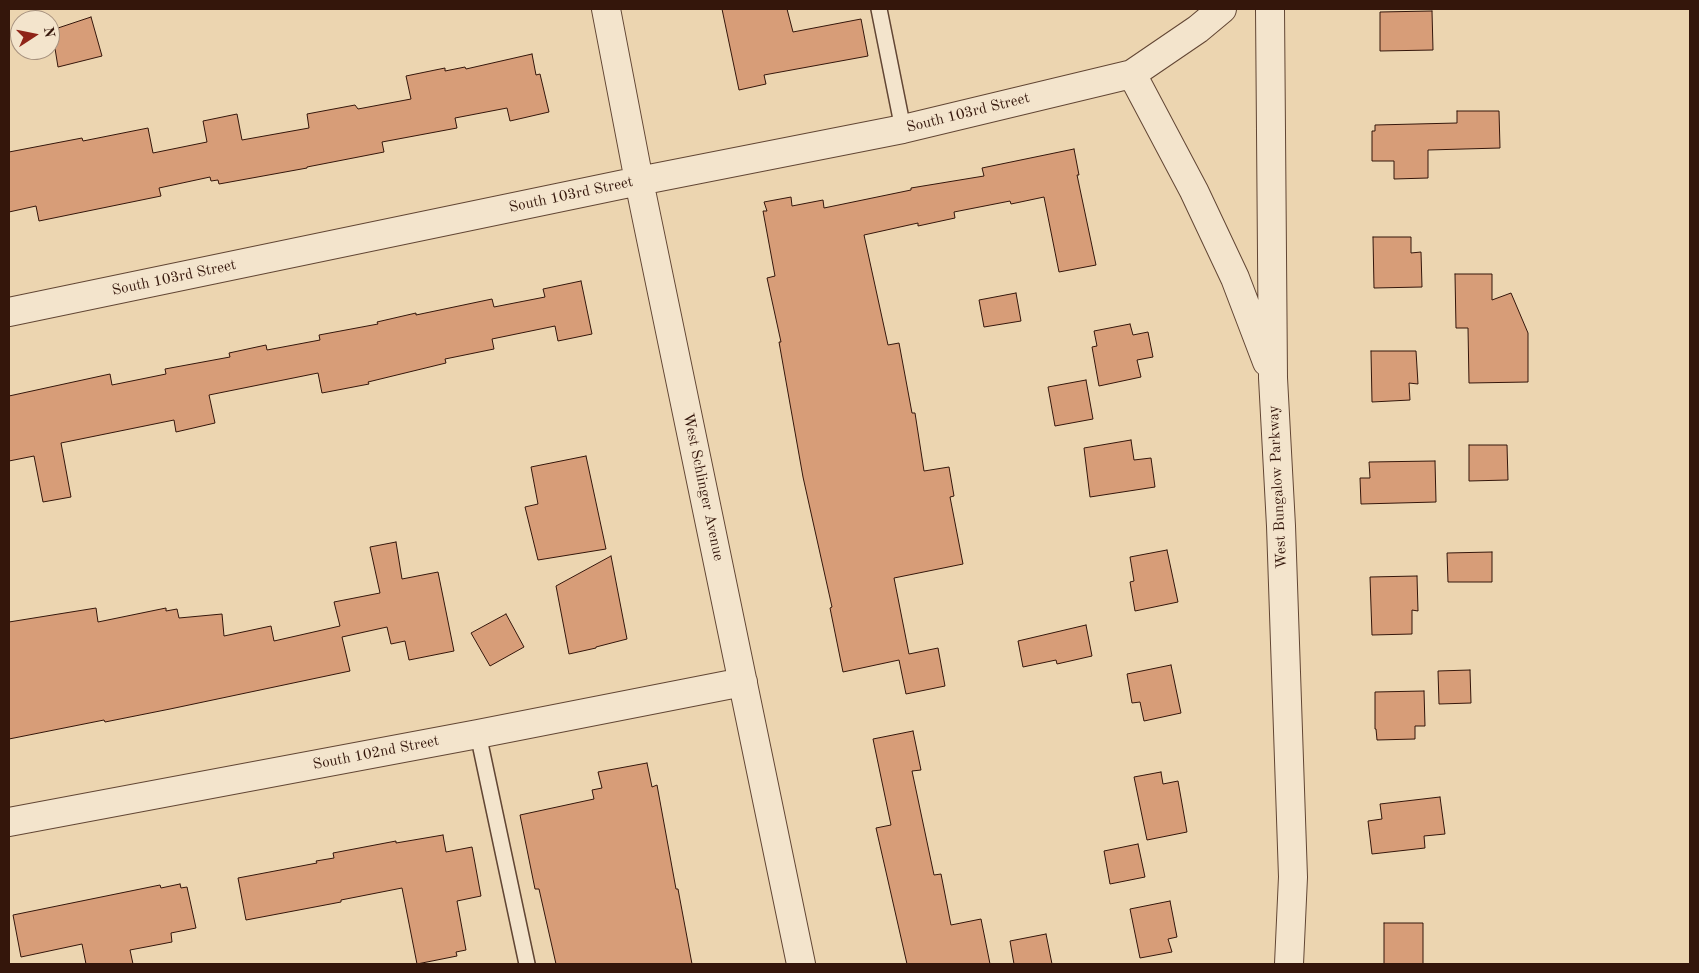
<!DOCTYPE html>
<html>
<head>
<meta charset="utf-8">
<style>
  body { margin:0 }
  #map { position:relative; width:1699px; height:973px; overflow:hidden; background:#ecd5b0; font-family:"Old Standard TT",serif }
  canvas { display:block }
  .frame { position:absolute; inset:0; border:10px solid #34160b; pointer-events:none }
  .north { position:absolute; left:10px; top:10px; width:50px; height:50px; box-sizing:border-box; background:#f3e4cc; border:1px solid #a7927f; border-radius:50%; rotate:79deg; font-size:14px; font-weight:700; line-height:20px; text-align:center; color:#34160b }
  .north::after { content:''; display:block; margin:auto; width:18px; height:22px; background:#8f2418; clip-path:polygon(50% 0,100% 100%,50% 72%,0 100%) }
</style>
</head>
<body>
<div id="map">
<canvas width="1699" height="973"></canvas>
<div class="frame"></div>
<div class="north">N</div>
</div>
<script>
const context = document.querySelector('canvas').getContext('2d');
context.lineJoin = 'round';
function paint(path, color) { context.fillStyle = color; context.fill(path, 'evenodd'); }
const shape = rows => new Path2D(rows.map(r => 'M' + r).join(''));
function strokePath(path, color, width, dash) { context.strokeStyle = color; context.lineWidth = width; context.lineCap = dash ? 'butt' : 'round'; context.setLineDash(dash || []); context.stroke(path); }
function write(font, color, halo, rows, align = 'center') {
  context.font = font + ' "Old Standard TT",serif'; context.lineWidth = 4; context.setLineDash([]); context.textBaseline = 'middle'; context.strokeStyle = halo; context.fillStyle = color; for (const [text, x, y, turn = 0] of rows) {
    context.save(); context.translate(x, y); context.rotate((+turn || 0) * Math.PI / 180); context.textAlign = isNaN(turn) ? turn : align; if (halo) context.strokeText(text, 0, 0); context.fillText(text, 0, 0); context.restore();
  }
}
const building = shape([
  [722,9,787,9,793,32,861,19,868,56,764,75,766,84,739,90,722,9],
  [1432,11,1433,50,1380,51,1380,12,1432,11],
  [91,17,102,56,58,67,52,30,91,17],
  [532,54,536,75,540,74,549,112,510,121,507,108,455,118,457,128,382,142,384,152,307,167,307,168,219,184,218,180,211,181,210,177,159,188,161,196,39,221,36,206,9,212,9,152,82,138,83,141,148,128,153,153,207,142,203,121,237,114,242,140,309,128,307,114,355,105,358,109,411,99,406,76,445,68,445,71,465,67,466,69,532,54],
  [1457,111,1499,111,1500,148,1428,150,1428,178,1394,179,1394,161,1372,161,1372,131,1375,131,1375,125,1457,123,1457,111],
  [1074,149,1079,175,1077,175,1096,265,1059,272,1044,197,1011,204,1010,201,954,212,955,218,918,226,918,223,864,235,888,345,899,343,912,413,915,413,924,471,949,467,954,496,950,497,963,564,894,578,909,654,938,648,945,686,906,694,899,660,843,672,830,608,832,607,803,477,779,342,781,342,767,278,775,276,763,211,767,211,764,202,791,197,792,206,823,200,824,208,911,190,911,188,984,176,982,168,1074,149],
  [1373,237,1411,237,1411,253,1421,252,1422,287,1374,288,1373,237],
  [1455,274,1492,274,1492,300,1511,293,1528,333,1528,382,1469,383,1468,328,1456,328,1455,274],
  [581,281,592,334,558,341,555,326,492,339,494,349,445,359,446,363,368,382,369,384,322,393,318,373,209,395,215,423,176,432,174,420,61,443,71,497,43,502,34,456,9,461,9,396,110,374,112,385,166,374,165,369,230,357,229,353,266,345,267,350,320,340,319,335,378,324,377,322,416,313,416,315,492,299,494,307,545,297,543,289,581,281],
  [1016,293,1021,321,984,327,979,300,1016,293],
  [1130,324,1133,335,1148,332,1153,357,1137,360,1141,377,1099,386,1092,347,1097,346,1094,331,1130,324],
  [1371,351,1416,351,1418,384,1409,383,1410,400,1372,402,1371,351],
  [1086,380,1093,419,1055,426,1048,387,1086,380],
  [1131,440,1134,460,1151,458,1155,487,1090,497,1084,448,1131,440],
  [1469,445,1507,445,1508,480,1469,481,1469,445],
  [586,456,606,549,538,560,525,507,538,504,531,467,586,456],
  [1435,461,1436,502,1361,504,1360,478,1370,478,1369,462,1435,461],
  [396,542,402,579,438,572,454,651,409,660,405,641,391,644,387,627,342,637,350,671,170,709,105,722,104,720,9,739,9,622,96,608,98,622,166,608,166,611,177,609,179,618,222,614,224,636,271,626,274,641,340,626,334,602,380,593,370,547,396,542],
  [1167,550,1178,602,1135,611,1130,582,1134,581,1130,557,1167,550],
  [1492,552,1492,582,1448,582,1447,553,1492,552],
  [611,556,627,639,596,647,596,648,569,654,556,586,611,556],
  [1417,576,1418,611,1412,610,1412,634,1372,635,1370,577,1417,576],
  [506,614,524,647,490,666,471,633,506,614],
  [1086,625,1092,656,1057,664,1056,660,1023,667,1018,641,1086,625],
  [1171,665,1181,713,1144,721,1140,702,1132,703,1127,674,1171,665],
  [1470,670,1471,703,1439,704,1438,671,1470,670],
  [1424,691,1425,726,1415,726,1415,739,1377,740,1376,729,1375,729,1375,692,1424,691],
  [913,731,921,770,912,771,934,875,941,874,951,925,981,919,990,964,907,964,876,828,891,825,873,739,913,731],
  [647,763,652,787,657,785,676,889,678,889,692,964,556,964,539,889,535,889,520,815,594,799,592,790,602,788,598,772,647,763],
  [1161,772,1163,784,1178,781,1187,832,1147,840,1134,777,1161,772],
  [1440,797,1445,834,1424,836,1425,848,1372,854,1368,821,1382,819,1380,804,1440,797],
  [443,835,446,852,472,847,481,896,457,901,466,950,456,952,457,956,417,964,402,888,341,900,341,902,246,920,238,878,317,863,316,861,334,858,333,853,396,841,396,843,443,835],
  [1138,844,1145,877,1110,884,1104,851,1138,844],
  [180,884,181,888,187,887,196,928,171,933,172,942,130,950,133,964,86,964,82,944,21,957,13,915,160,885,161,888,180,884],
  [1170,901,1177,937,1168,939,1172,952,1140,958,1130,909,1170,901],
  [1384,923,1423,923,1423,964,1384,964,1384,923],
  [1046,934,1052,964,1014,964,1010,941,1046,934]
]);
paint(building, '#d79d78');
strokePath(building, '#34160b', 1);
const service = shape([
  [879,9,903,129],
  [478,734,527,964]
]);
const minor = shape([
  [606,9,639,181,801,964],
  [1270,9,1273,378,1281,526,1293,877,1289,964],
  [1132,74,1194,191,1235,278,1267,362],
  [9,312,639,181,903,129,1132,74,1198,29,1222,9],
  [9,822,478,734,743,682]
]);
strokePath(service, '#624634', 18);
strokePath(minor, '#624634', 30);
strokePath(service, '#f3e4cc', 15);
strokePath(minor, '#f3e4cc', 28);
write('15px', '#34160b', '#f3e4cc', [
  ["South 103rd Street",968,113,-14],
  ["South 103rd Street",571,195,-12],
  ["South 103rd Street",174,278,-12],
  ["West Schlinger Avenue",703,487,78],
  ["West Bungalow Parkway",1278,487,-93],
  ["South 102nd Street",376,753,-11]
]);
</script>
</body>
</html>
